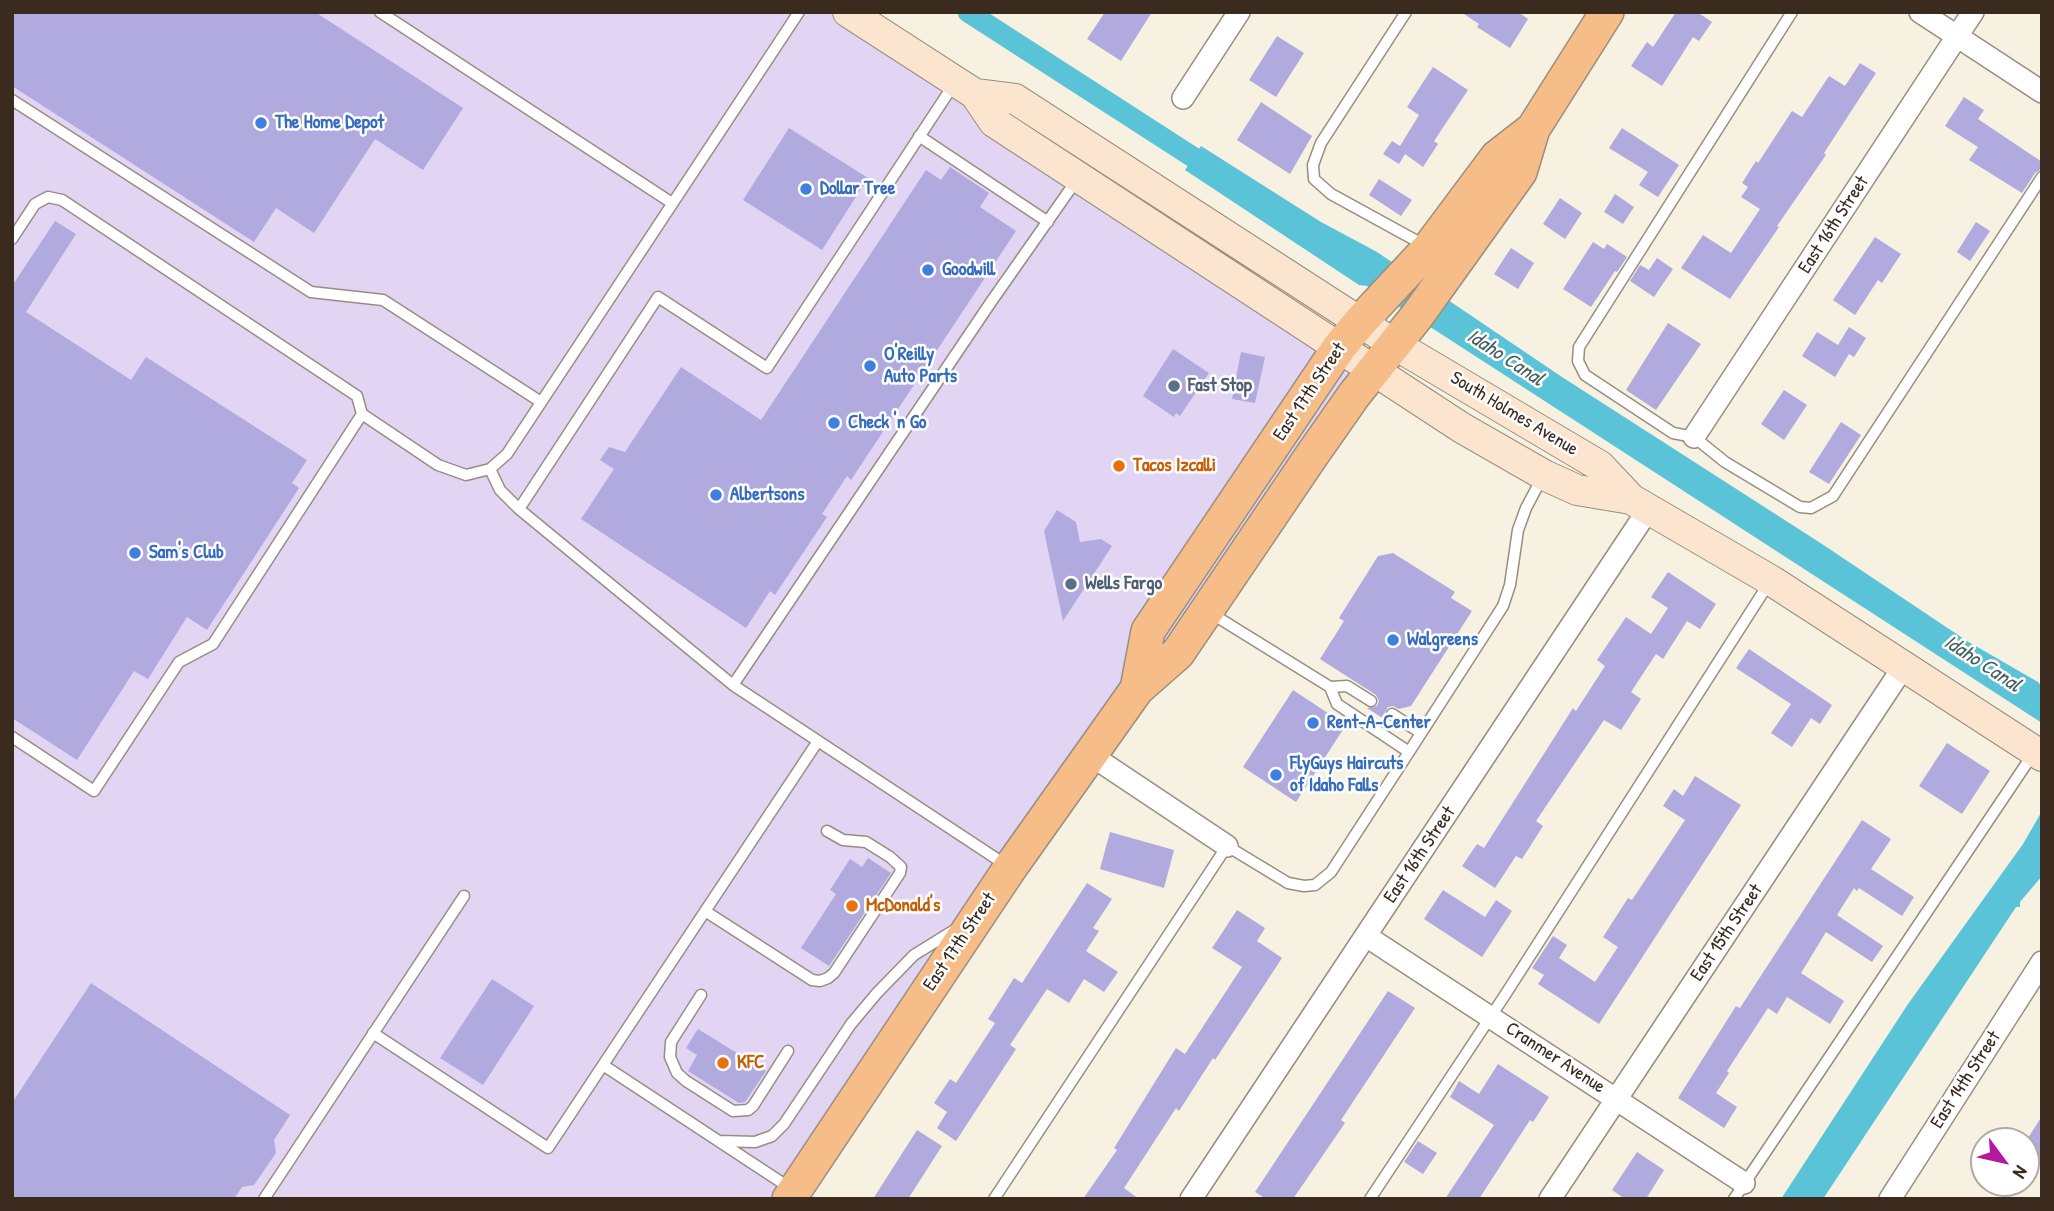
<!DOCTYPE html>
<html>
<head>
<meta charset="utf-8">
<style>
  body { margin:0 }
  #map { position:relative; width:2054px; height:1211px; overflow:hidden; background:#f6f1e0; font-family:"Patrick Hand",sans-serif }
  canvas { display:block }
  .frame { position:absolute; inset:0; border:14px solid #3b2a1e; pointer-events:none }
  .north { position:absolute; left:1970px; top:1127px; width:70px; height:70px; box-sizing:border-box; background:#fff; border:2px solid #b1aaa5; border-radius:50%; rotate:123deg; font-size:19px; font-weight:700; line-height:28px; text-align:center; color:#3b2a1e }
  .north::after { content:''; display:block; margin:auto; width:24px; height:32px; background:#b5179e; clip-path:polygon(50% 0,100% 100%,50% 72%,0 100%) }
</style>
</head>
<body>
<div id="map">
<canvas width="2054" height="1211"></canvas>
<div class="frame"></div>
<div class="north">N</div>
</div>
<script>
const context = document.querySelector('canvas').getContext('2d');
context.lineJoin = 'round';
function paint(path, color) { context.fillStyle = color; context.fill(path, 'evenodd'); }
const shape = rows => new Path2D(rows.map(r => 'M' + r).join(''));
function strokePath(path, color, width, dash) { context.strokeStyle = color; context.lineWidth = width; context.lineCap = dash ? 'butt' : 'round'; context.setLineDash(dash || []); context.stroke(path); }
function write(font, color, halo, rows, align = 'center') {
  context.font = font + ' "Patrick Hand",sans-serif'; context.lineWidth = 5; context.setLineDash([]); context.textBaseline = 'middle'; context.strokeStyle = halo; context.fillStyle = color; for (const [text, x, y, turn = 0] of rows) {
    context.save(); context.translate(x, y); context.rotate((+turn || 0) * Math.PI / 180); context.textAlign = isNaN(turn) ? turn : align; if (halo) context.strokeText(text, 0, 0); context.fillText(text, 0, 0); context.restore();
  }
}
paint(shape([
  [12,12,848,12,1366,348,789,1199,12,1199]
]), '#e2d4f3');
paint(shape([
  [1201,146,1321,222,1377,252,1562,377,1822,544,1967,641,2038,682,2042,687,2042,723,1367,286,1359,285,1185,170],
  [2042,811,2042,876,2020,902,2020,907,2016,907,1823,1199,1781,1199,1908,1004,2023,844]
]), '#5bc3d8');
strokePath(shape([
  [968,12,1216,172]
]), '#5bc3d8', 21);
paint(shape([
  [12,12,315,12,463,108,423,170,375,139,314,233,276,208,254,242,12,86],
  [1105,12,1152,12,1121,61,1087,39],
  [1461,12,1518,12,1528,19,1510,48,1477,27,1479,24],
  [1676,12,1697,12,1712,22,1699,41,1693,37,1662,86,1631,66,1647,42,1653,47],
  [1277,36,1304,53,1276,97,1249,80],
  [1860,63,1876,73,1824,153,1826,155,1777,226,1779,227,1730,299,1681,268,1703,235,1731,253,1760,209,1741,197,1748,187,1742,183,1756,161,1758,163,1792,111,1802,117,1829,76,1845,86],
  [1433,67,1468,90,1434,141,1438,144,1423,167,1405,154,1399,164,1383,154,1392,141,1400,146,1419,115,1407,107],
  [1964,97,1984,110,1978,119,2042,162,2042,169,2035,173,2022,193,1969,160,1978,147,1945,126],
  [1261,102,1312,136,1290,174,1237,140],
  [789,128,868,178,822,250,743,200],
  [1622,128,1679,165,1658,197,1639,185,1648,172,1609,148],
  [950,167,989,193,980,207,1016,231,851,480,847,476,822,514,827,517,775,595,770,591,746,628,581,519,614,469,600,460,609,447,625,452,681,367,761,420,926,170,941,180],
  [1379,179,1412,200,1401,216,1369,195],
  [1615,194,1634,207,1623,224,1604,212],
  [1560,198,1582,213,1565,239,1543,224],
  [55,221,76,234,26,312,131,380,146,357,307,460,292,483,299,488,207,630,187,617,148,679,134,671,77,760,12,718,12,286],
  [1976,222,1990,231,1970,261,1957,252],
  [1875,237,1901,254,1882,283,1878,280,1855,315,1833,300],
  [1593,242,1604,249,1607,244,1627,257,1617,272,1615,271,1591,307,1563,289],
  [1511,248,1534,263,1518,289,1494,274],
  [1657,258,1673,269,1654,297,1630,281,1640,265,1649,270],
  [1668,323,1701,344,1656,410,1626,390],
  [1849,327,1866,338,1854,357,1849,354,1835,377,1802,356,1817,332,1838,345],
  [1173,349,1209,373,1180,416,1176,413,1174,417,1143,396],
  [1241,352,1265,357,1255,403,1232,399],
  [1784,390,1807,405,1784,440,1761,424],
  [1841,422,1861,435,1829,484,1809,472],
  [1057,510,1076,522,1080,542,1101,539,1112,546,1063,621,1044,531],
  [1393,553,1455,592,1451,598,1472,611,1411,706,1399,709,1393,706,1388,707,1384,714,1387,721,1367,708,1377,706,1379,701,1376,695,1320,659,1344,621,1339,618,1378,556],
  [1668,572,1716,604,1700,629,1687,621,1663,659,1656,654,1631,692,1641,699,1621,730,1604,720,1536,821,1543,826,1522,859,1516,856,1495,888,1462,866,1477,844,1484,848,1573,708,1576,711,1605,666,1597,660,1626,617,1651,634,1668,608,1651,597],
  [1749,649,1832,705,1820,724,1811,718,1792,747,1771,733,1791,704,1736,668],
  [1293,690,1346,725,1296,802,1243,767],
  [1947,743,1990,771,1962,814,1919,786],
  [1695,776,1741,805,1599,1024,1538,984,1544,975,1532,968,1553,936,1567,945,1559,958,1595,982,1618,947,1603,937,1628,898,1632,900,1685,820,1663,806,1674,789,1683,796],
  [1862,820,1891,839,1871,869,1914,897,1902,916,1859,888,1857,891,1854,888,1837,915,1883,946,1872,962,1826,932,1801,973,1844,1001,1830,1024,1787,997,1777,1014,1768,1008,1727,1071,1729,1073,1716,1093,1737,1107,1724,1128,1678,1098,1736,1006,1740,1008],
  [1110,832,1174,850,1164,888,1100,869],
  [868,858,891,873,829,966,801,948,836,894,830,890,850,859,862,867],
  [1087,883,1112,899,1093,928,1099,931,1086,951,1118,972,1104,992,1084,979,1069,1003,1047,989,1010,1045,1016,1049,956,1141,937,1128,947,1112,934,1103,950,1079,956,1083,995,1023,988,1019,1014,978,1022,983],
  [1443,890,1485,917,1496,900,1512,911,1482,957,1424,919],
  [1237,910,1265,928,1257,941,1282,958,1215,1060,1213,1058,1179,1111,1176,1108,1124,1188,1139,1199,1083,1199,1117,1150,1114,1148,1176,1048,1185,1054,1242,967,1212,948],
  [492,979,534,1006,483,1085,440,1058],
  [91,983,290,1115,274,1140,276,1153,254,1185,242,1187,234,1199,12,1199,12,1103],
  [1388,991,1415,1008,1341,1120,1345,1123,1293,1199,1266,1199,1255,1192],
  [698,1029,766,1071,745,1102,739,1103,688,1071,697,1055,686,1048],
  [1498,1064,1549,1097,1533,1122,1530,1120,1479,1199,1445,1199,1494,1125,1450,1097,1459,1081,1479,1094],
  [2042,1116,2042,1161,2026,1150,2026,1141],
  [917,1130,942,1146,908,1199,873,1199],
  [1418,1141,1437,1153,1423,1174,1404,1162],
  [1637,1152,1664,1170,1646,1199,1625,1199,1612,1190]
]), '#b1aadf');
const lane = shape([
  [380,12,672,203],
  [1406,12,1321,143,1313,165,1314,179,1331,194,1424,245],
  [1792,12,1579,347,1578,361,1585,375,1673,433,1694,437,1725,462,1800,507,1811,508,1833,496,2042,177],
  [12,100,311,292,383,300,541,402],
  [919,136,1048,222],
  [12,239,35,204,48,197,62,200,357,396,362,414,438,465,466,475,490,469,507,454,799,12],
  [490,469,500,490,519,509,733,685],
  [519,509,658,297,767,368,954,84],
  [1209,612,1330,687,1337,704,1409,752,1503,606,1510,585,1518,530,1526,508,1543,476],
  [1330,687,1347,686,1371,701],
  [1392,714,1421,733],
  [12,737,94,791,179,662,213,644,362,414],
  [818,741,1009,867],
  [705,911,812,980,820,981,828,978,834,973,900,873,901,867,890,857,866,842,843,840,827,831],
  [701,995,671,1042,670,1057,677,1073,686,1081,733,1111,748,1110,753,1106,788,1051],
  [373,1033,548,1148,603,1065],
  [720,1141,755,1142,772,1136,784,1124,851,1024,877,993,914,955,956,929],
  [790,1188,603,1065,818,741,733,685,991,302,1078,178],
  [264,1199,464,896],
  [994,1199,1227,846,1288,883,1304,886,1315,885,1331,872,1409,752],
  [1370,1199,1505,995,1769,583],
  [1734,1199,2033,754]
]);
const street = shape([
  [1920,12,2042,92],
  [1183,98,1239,12],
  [1694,437,1973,12],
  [1092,756,1227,846],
  [1366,936,1744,1183],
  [1191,1199,1648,510],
  [1550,1199,1904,666],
  [1890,1199,2042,962]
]);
const secondary = shape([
  [848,12,975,94,994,122,1462,428,1544,475,1577,490,1631,499],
  [975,94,1015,99,1394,344,1600,466,1631,499,1772,581,2042,756]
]);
const primary = shape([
  [1137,689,1148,631,1338,349,1360,322,1429,248,1497,157,1533,129],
  [789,1199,1010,868,1137,689,1178,653,1312,455,1354,395,1417,316,1520,172,1533,129,1607,12]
]);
strokePath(lane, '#988e7f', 13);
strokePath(street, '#988e7f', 24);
strokePath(secondary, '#988e7f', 32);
strokePath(primary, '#988e7f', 36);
strokePath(lane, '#fff', 10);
strokePath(street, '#fff', 21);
strokePath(secondary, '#fce5cf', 30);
strokePath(primary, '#f7bd88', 33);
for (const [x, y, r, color] of [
  [261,123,7,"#3f7fe0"],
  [806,189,7,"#3f7fe0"],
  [928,270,7,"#3f7fe0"],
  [870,366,7,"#3f7fe0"],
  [1174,386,7,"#5c6f8a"],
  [834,423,7,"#3f7fe0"],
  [1119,466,7,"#e8710a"],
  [716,495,7,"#3f7fe0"],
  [135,553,7,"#3f7fe0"],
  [1071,584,7,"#5c6f8a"],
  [1393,640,7,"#3f7fe0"],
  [1313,723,7,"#3f7fe0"],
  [1276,775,7,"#3f7fe0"],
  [852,906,7,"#e8710a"],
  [723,1063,7,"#e8710a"]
]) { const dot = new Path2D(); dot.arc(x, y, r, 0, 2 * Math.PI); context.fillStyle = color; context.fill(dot); strokePath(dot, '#fff', 2.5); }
write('bold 19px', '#366cbe', '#fff', [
  ["The Home Depot",275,123],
  ["Dollar Tree",820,189],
  ["Goodwill",942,270],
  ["O'Reilly",884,355],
  ["Auto Parts",884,377],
  ["Check 'n Go",848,423],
  ["Albertsons",730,495],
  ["Sam's Club",149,553],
  ["Walgreens",1407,640],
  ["Rent-A-Center",1327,723],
  ["FlyGuys Haircuts",1290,764],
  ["of Idaho Falls",1290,786]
], 'left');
write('19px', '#3b2a1e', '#fff', [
  ["East 16th Street",1834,225,-57],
  ["East 17th Street",1310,392,-56],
  ["South Holmes Avenue",1514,414,31],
  ["East 16th Street",1420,855,-56],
  ["East 15th Street",1727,933,-56],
  ["East 17th Street",960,942,-56],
  ["Cranmer Avenue",1555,1058,33],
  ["East 14th Street",1966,1080,-57]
]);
write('bold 19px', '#4e5e75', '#fff', [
  ["Fast Stop",1188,386],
  ["Wells Fargo",1085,584]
], 'left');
write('bold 19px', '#c56008', '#fff', [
  ["Tacos Izcalli",1133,466],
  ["McDonald's",866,906],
  ["KFC",737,1063]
], 'left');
write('italic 21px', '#46605f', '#fff', [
  ["Idaho Canal",1505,358,33],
  ["Idaho Canal",1982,664,33]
]);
</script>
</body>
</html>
